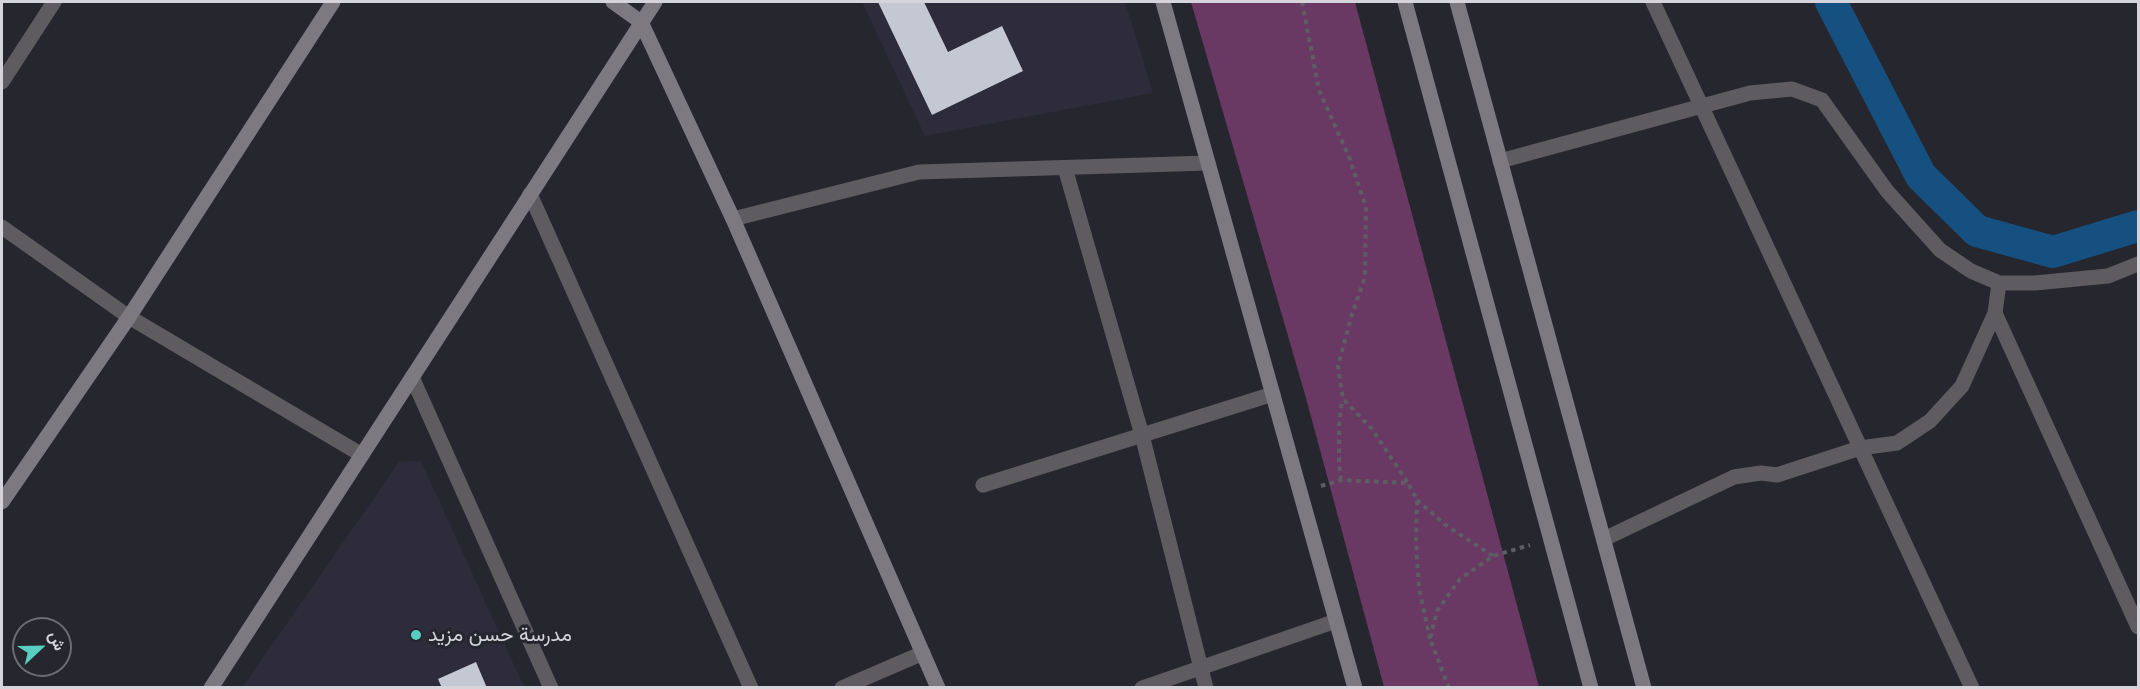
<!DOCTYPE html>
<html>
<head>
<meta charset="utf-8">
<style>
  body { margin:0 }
  #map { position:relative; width:2140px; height:689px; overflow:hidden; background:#26262e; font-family:Helvetica,Vazirmatn,sans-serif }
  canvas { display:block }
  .frame { position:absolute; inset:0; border:3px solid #d5d4da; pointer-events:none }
  .north { position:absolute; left:12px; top:617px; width:60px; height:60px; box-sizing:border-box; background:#26262e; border:2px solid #6c6c73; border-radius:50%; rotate:68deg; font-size:16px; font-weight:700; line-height:24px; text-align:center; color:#d5d4da }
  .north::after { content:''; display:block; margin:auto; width:21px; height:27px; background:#57cec1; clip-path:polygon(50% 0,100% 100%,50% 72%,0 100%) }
</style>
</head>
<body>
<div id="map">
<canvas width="2140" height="689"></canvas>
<div class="frame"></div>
<div class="north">ش</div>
</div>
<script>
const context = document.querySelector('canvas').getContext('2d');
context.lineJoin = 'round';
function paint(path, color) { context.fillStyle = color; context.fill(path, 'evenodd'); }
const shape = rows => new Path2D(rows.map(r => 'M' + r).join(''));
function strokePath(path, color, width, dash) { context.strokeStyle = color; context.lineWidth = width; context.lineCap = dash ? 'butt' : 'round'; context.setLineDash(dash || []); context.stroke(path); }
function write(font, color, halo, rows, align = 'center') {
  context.font = font + ' Helvetica,Vazirmatn,sans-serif'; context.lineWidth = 6; context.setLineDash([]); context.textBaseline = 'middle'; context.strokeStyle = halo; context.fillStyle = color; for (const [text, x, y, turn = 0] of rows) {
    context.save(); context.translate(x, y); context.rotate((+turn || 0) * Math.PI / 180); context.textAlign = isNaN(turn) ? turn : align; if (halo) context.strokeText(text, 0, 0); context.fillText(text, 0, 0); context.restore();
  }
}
paint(shape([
  [862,2,1125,2,1153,93,925,136],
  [421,461,524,687,242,688,399,462]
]), '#2e2c3a');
paint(shape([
  [1191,2,1355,2,1539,687,1384,687,1306,398]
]), '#693863');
strokePath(shape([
  [1831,2,1921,176,1977,231,2053,252,2138,226]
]), '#165080', 32);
paint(shape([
  [878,2,924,2,948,52,1002,26,1023,71,932,115],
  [476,662,487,688,442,688,438,679]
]), '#c4c8d2');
strokePath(shape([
  [1302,2,1319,90,1349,157,1366,207,1365,277,1352,314,1338,366,1343,399,1372,429,1408,483],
  [1341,480,1339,462,1339,425,1342,400],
  [1321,486,1341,480,1408,483,1417,500,1416,543,1419,588,1430,639],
  [1417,500,1447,526,1493,556],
  [1449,688,1430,639,1437,611,1460,579,1493,556,1530,545]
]), '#5d5d64', 4, [4.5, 4.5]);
strokePath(shape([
  [1653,2,1972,688],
  [2,82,54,2],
  [1500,161,1750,93,1792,89,1822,100,1887,191,1940,250,1971,271,1999,283,2035,283,2108,276,2138,264],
  [1065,168,1142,435,1206,688],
  [530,194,751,688],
  [733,219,919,172,1208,163],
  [2,227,129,317,362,455],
  [1995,313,2138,627],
  [412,377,551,688],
  [983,485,1273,394],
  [1604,539,1734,477,1761,473,1777,475,1860,448,1897,443,1930,421,1962,386,1995,313,1999,283],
  [842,688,923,653],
  [1142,688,1336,621]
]), '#5e5c60', 15);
strokePath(shape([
  [613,2,641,22,733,219,938,688],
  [1163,2,1355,688],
  [1405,2,1591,688],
  [1457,2,1644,688],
  [2,502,129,317,333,2],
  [211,688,655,2]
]), '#7d7980', 15);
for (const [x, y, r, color] of [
  [416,635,6,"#57cec1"]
]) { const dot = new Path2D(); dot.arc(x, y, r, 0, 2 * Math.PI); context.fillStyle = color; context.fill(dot); strokePath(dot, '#26262e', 2); }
write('20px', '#d5d4da', '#26262e', [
  ["مدرسة حسن مزيد",428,635]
], 'left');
</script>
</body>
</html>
